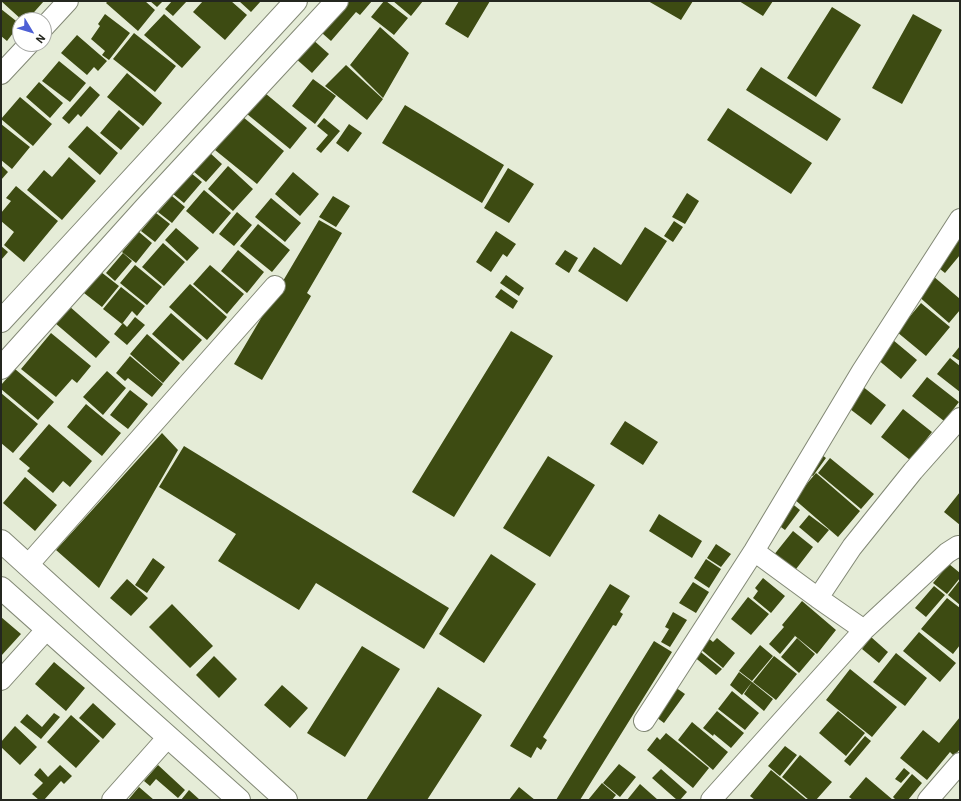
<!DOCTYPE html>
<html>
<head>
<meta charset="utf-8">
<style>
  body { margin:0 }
  #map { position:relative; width:961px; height:801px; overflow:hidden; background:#e5ecd7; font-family:"IBM Plex Sans",sans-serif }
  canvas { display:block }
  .frame { position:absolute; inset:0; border:2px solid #24271f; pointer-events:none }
  .north { position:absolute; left:12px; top:12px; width:40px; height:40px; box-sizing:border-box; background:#fff; border:1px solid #a7a9a5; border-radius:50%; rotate:128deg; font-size:11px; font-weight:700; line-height:16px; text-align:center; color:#24271f }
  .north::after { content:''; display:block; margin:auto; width:14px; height:18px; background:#4e60d5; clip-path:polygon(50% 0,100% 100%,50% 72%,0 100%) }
</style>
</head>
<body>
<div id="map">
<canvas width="961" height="801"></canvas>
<div class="frame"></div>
<div class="north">N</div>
</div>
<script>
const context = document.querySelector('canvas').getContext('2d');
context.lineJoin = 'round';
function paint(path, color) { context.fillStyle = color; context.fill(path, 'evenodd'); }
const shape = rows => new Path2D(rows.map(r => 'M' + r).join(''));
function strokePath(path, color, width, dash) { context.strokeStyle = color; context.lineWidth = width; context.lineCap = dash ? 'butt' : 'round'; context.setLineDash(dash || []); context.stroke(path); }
paint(shape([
  [1,1,44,1,27,20,22,20],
  [108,1,145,1,155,10,138,31,106,3],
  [150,1,163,1,157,7],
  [172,1,187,1,173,16,165,9],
  [203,1,231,1,247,15,225,40,193,12],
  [239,1,261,1,251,12],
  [349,1,372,1,360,15,356,12,331,41,322,33],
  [384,1,386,1,408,18,394,35,371,17],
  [393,1,423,1,411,16],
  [459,1,490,1,468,38,445,24],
  [648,1,693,1,681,20],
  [739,1,773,1,763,16],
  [832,7,861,25,816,97,787,78],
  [1,9,20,24,7,41,1,36],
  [105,14,130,33,109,60,102,55,105,51,91,39,100,26,98,24],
  [164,14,201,47,182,68,144,35],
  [913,14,942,30,902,104,872,88],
  [380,27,409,53,383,98,350,65],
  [134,33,176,66,155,92,113,59],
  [77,35,107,61,98,71,94,67,87,75,61,53],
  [311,38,329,54,312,73,294,57],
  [59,61,86,83,70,102,42,81],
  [346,65,383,99,367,120,325,86],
  [761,67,841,119,827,141,746,90],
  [127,73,162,103,143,126,107,97],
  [313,79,336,96,315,124,292,106],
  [39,82,63,103,50,118,26,97],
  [90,86,100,95,81,117,78,114,69,124,62,118],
  [265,93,307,128,290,149,247,114],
  [20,97,52,124,33,146,1,119],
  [405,105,504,165,482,203,382,143],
  [728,108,812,163,791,194,707,140],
  [119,110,140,128,121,150,100,133],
  [243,117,284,151,257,184,215,150],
  [324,118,340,131,321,153,316,149,328,135,317,126],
  [1,124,30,147,12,169,1,160],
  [349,124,362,133,348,152,336,143],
  [87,126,118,153,100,175,68,147],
  [209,152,222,164,206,182,193,171],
  [69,157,96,181,62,220,27,190,44,170,52,177],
  [1,165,8,172,1,180],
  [228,166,253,189,233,211,208,189],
  [508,168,534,184,509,223,484,208],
  [293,172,319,194,300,216,275,194],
  [191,173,202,182,184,203,173,194],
  [16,186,58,221,24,262,4,245,14,232,1,221,1,213,11,201,6,198],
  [204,190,231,213,213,234,186,211],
  [687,193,699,201,685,224,672,217],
  [172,196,185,207,172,223,158,212],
  [333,196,350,206,336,227,319,217],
  [271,198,301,223,285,242,255,217],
  [237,212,252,225,234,246,219,234],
  [156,213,170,224,155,242,141,231],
  [319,220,342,233,307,293,311,296,262,380,234,364],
  [674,221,683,227,673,242,664,236],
  [258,224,290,250,272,272,240,246],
  [645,227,667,241,627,302,578,271,594,247,621,265],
  [176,228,199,248,187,261,165,240],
  [496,231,516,244,507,257,503,254,491,272,476,262],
  [139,232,152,243,136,263,122,252],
  [957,239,960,241,960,255,945,273,935,265],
  [163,243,185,262,164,286,142,267],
  [1,246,8,252,1,260],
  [238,250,264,272,247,293,221,271],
  [565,250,578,258,569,273,555,264],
  [123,253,132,261,115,281,106,273],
  [135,265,162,287,147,305,120,283],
  [210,265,244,294,227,314,193,284],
  [101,272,119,286,102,307,84,293],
  [506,275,524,288,519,296,500,283],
  [933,276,960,299,960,310,949,323,917,295],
  [190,284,227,317,207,340,169,307],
  [121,287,145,306,137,316,132,311,122,324,103,309],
  [501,289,518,301,513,309,495,297],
  [921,303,950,327,926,356,897,332],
  [69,306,110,342,96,358,55,323],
  [171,313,202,340,183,361,152,334],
  [135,317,145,325,127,345,114,334,123,323,127,327],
  [511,331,553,356,454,517,412,492],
  [51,333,91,366,77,383,72,379,56,397,21,369],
  [147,334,180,363,163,383,130,354],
  [893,340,917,360,901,379,877,359],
  [960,346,960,361,952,356],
  [130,356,163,384,152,397,128,378,125,381,116,373],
  [950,358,960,366,960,392,937,374],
  [15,369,54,402,38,420,1,389,1,385],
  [107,371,126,388,103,415,83,397],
  [927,377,959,402,944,421,912,396],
  [862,386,886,405,871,425,846,406],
  [130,390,148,404,128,429,110,415],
  [1,393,38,424,13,453,1,443],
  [86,404,121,433,102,456,67,427],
  [903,409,932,432,910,460,881,437],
  [625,421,658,442,643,465,610,444],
  [49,424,92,461,70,487,63,481,53,493,27,471,30,468,19,459],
  [162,433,178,450,99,588,56,550],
  [184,446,449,608,424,649,316,583,299,610,218,561,236,534,159,487],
  [818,452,826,458,813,476,804,470],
  [548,456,595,485,550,557,503,528],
  [830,458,874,494,861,509,818,473],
  [816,473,860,511,838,537,794,499],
  [25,477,57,505,35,531,3,503],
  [960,492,960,525,944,512],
  [790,502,800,510,785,530,774,522],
  [659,514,702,541,692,558,649,531],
  [809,515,829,530,818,543,799,527],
  [793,531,813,547,793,573,773,556],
  [716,544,731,554,721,567,707,558],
  [491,554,536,584,484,663,439,634],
  [153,558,165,567,147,593,135,585],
  [706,559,721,569,709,588,694,578],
  [949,564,960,573,960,578,947,594,933,583],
  [763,578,785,596,771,613,753,598,758,591,755,588],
  [127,579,148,598,131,616,110,598],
  [960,580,960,605,948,595],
  [693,582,709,592,696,613,679,603],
  [610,584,630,596,620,612,623,614,616,626,613,625,543,737,547,740,541,750,537,747,531,758,510,746],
  [934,586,945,595,926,617,915,608],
  [748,597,769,614,751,635,731,619],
  [947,598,960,608,960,645,953,654,921,629],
  [802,601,836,630,817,654,789,631,795,636,780,654,769,644,784,627,782,625],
  [172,604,213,646,190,668,149,627],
  [673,612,687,620,670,647,661,642,669,629,665,627],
  [1,617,21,634,1,656],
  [919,632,956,663,940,682,903,651],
  [706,636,713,642,717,638,735,653,723,668,698,647],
  [871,637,888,652,879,663,862,649],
  [797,638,815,654,799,673,781,657],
  [654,641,672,652,580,800,556,800],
  [760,645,773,656,752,681,739,671],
  [362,646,400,669,345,757,307,733],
  [697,649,722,669,716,675,692,655],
  [896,653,927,678,905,706,873,682],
  [214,656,237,679,219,698,196,675],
  [774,656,797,674,776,700,753,682],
  [54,662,85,688,66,711,35,684],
  [850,669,897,707,872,737,826,700],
  [739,672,752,682,742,695,730,685],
  [752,682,773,699,764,711,744,694],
  [282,685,308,708,290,728,264,705],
  [672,685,685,694,664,723,652,714],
  [438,687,482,715,427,800,366,800],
  [732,691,759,713,745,730,718,709],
  [93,703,116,724,103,739,79,718],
  [717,711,744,733,731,748,714,734,713,736,703,728],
  [838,711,865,733,846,756,819,733],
  [54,713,60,717,41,739,20,722,27,714,42,727],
  [71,715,100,741,76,768,47,742],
  [960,717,960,749,954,756,950,752,927,780,900,758,923,730,939,743],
  [692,722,728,752,713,770,678,740],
  [15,726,37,747,20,765,1,747,1,742],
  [666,733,709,768,693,788,647,750,657,737,660,740],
  [865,736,871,741,850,766,844,761],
  [785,746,797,755,780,776,768,766],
  [800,755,832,782,816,800,809,800,782,777],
  [619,764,636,777,620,797,603,783],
  [60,765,72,776,64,784,61,781,44,800,39,800,32,794,43,783,34,775,40,768,48,777],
  [158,765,185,790,178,798,156,779,150,786,144,781],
  [904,768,910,773,901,783,895,779],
  [661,769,687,792,680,800,677,800,652,778],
  [771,770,807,800,755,800,750,796],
  [912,774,922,783,908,800,896,800,893,797],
  [866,777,893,800,853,800,849,797],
  [602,783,616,795,612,800,588,800],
  [640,784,658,800,627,800],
  [139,787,154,800,128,800],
  [519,787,535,800,509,800],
  [189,790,200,800,181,800]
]), '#3d4b12');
const minor = shape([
  [44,27,68,1],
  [1,74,29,44],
  [754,551,818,598,864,630],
  [28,565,275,286],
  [818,598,852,547,913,471,960,418],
  [1,680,46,630],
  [644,721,754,551,862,371,960,219],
  [112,800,168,737],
  [711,800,864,630,947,553,958,546,960,548],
  [928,800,960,763]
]);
const secondary = shape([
  [1,321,296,1],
  [1,368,146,207,337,1],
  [1,541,286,800],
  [1,588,239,800]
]);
strokePath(minor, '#828875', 22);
strokePath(secondary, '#828875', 24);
strokePath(minor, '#fff', 20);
strokePath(secondary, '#fff', 22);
</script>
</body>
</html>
